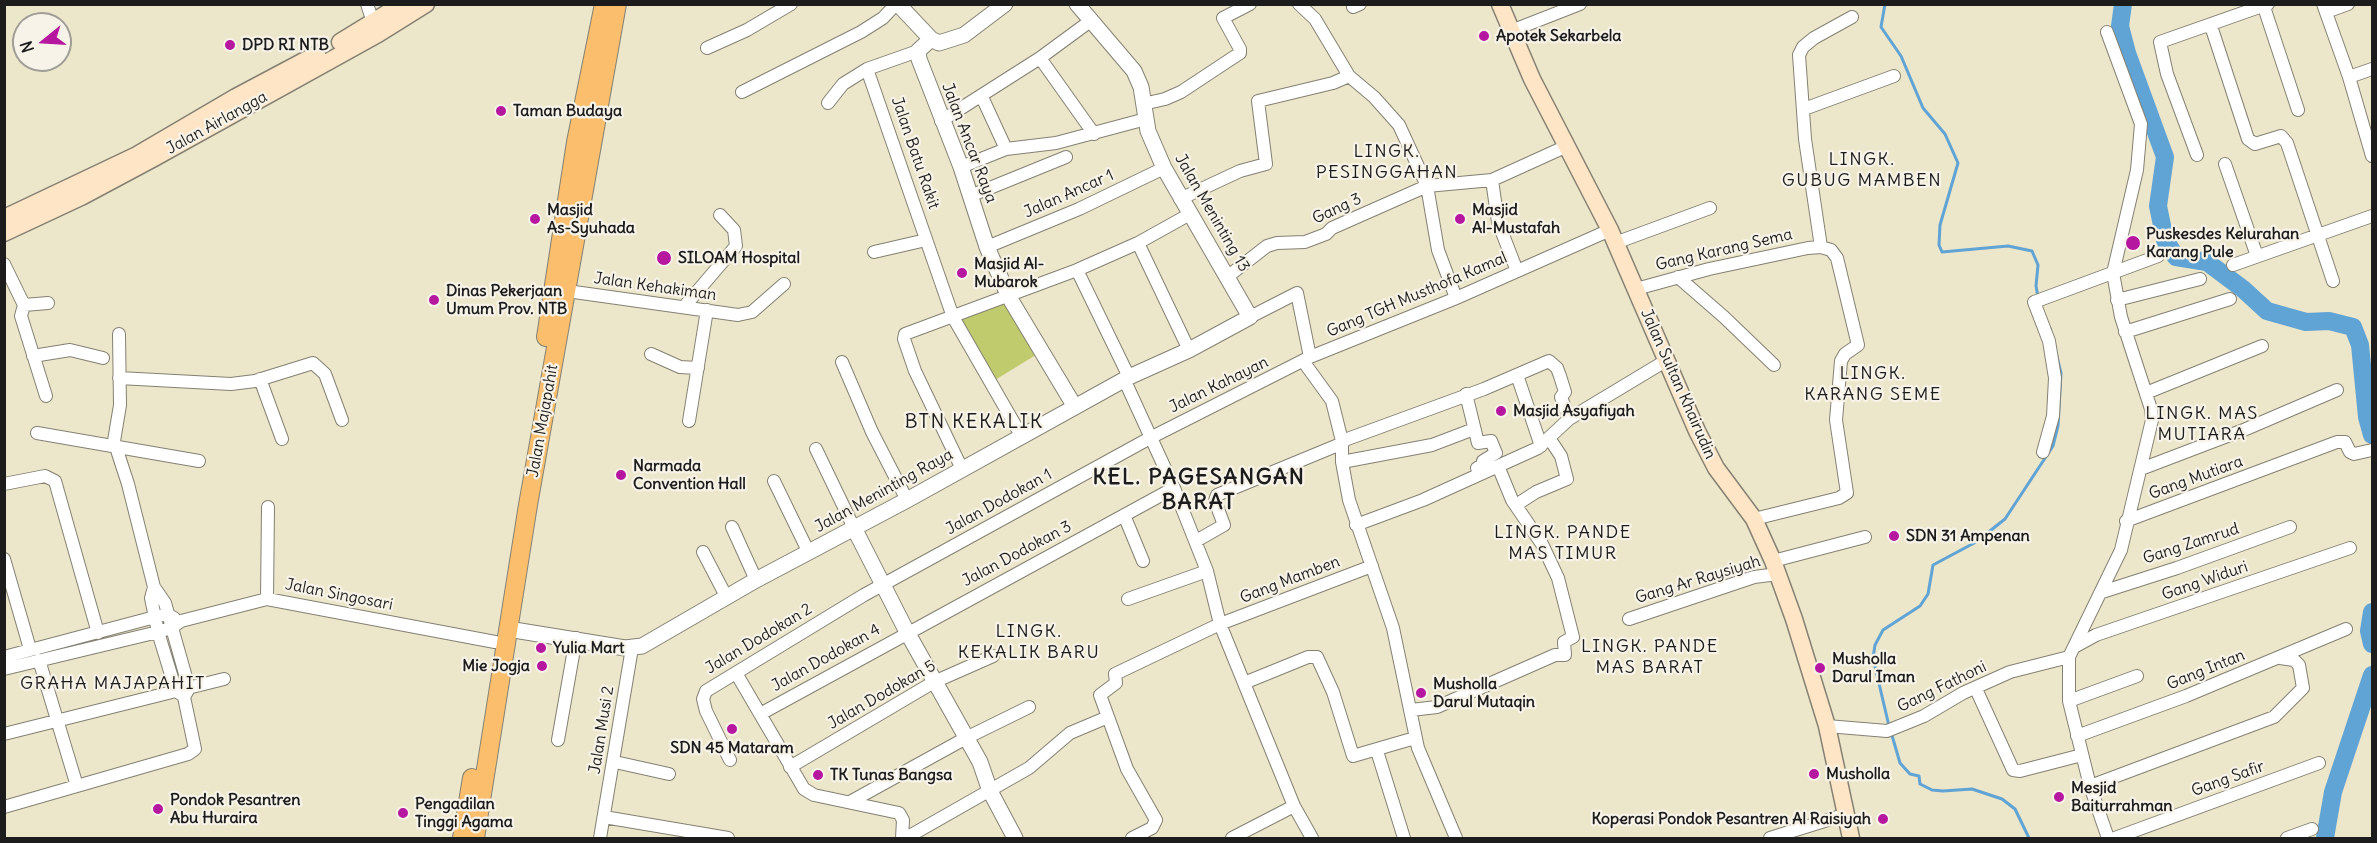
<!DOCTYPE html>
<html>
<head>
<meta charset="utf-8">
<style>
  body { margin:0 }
  #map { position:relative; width:2377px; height:843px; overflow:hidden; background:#ece6ca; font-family:Delius,sans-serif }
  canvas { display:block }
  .frame { position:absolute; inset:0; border:6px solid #1c1c1c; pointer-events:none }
  .north { position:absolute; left:12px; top:12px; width:60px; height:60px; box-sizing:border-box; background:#f7f3e8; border:2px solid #9f9d96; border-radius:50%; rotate:252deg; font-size:16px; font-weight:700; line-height:24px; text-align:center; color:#1c1c1c }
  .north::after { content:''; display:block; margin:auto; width:21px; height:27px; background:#b5179e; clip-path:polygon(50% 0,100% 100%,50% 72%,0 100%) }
</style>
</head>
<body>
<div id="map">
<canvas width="2377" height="843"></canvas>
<div class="frame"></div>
<div class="north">N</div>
</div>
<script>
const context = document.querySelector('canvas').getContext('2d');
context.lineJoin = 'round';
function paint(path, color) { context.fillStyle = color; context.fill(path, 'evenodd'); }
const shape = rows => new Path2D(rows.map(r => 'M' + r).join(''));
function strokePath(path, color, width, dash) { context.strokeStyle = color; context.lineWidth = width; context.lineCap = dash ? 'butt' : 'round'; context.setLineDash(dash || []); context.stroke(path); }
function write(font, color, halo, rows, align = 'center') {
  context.font = font + ' Delius,sans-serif'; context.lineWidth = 4.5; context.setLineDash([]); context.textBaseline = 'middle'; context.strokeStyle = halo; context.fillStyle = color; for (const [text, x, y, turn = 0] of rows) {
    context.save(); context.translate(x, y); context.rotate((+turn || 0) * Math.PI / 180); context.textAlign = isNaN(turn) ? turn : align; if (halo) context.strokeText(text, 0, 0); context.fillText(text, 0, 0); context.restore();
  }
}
paint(shape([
  [1006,300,1039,353,995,380,958,320]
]), '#bfcb6d');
strokePath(shape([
  [1885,4,1881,27,1901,56,1923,108,1945,134,1958,163,1940,225,1939,245,1942,252,2008,246,2032,251,2038,265,2036,286,2038,297],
  [1889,726,1873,658,1875,645,1883,630,1920,606,1928,594,1933,565,1976,542,2005,519,2053,446,2058,426,2061,373,2050,328],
  [1891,732,1900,763,1910,774,1919,776,1920,784,1932,790,1943,791,1972,789,2002,799,2015,809,2029,838]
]), '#60a3d5', 3);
strokePath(shape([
  [2123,4,2120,26,2127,53,2165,157,2158,206,2165,240,2176,257,2207,262,2243,289,2267,311,2306,322,2329,321,2353,327,2360,345,2367,417,2372,435],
  [2372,612,2369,631,2372,644],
  [2325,838,2333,792,2372,675]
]), '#60a3d5', 18);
const minor = shape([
  [367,4,375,28],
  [1299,4,1315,19,1349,76,1374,97,1399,125,1427,186,1438,250,1456,298],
  [2263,4,2298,110],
  [2323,4,2349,77,2372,156],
  [1353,7,1360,4],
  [2326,12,2348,4],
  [2211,26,2248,139,2255,144,2281,136,2287,143,2333,281],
  [1511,31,1580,4],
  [2107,32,2141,124,2137,170,2113,273,2121,317,2151,409,2152,420,2121,550,2069,657,2069,701,2090,786,2108,838],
  [707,48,747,30,791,4],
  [918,51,867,69,953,317,1022,437],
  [1040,58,1094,134],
  [2349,77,2372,69],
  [742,92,861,32,883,18,896,4],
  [982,97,1006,149],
  [828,103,843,84,867,69],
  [1143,104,1165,99,1181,92,1240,53,1240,49,1223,18,1250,4],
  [1804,109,1894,76],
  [941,121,1040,58,1089,22],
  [2197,155,2167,74,2160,42,2268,4],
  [2225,164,2257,256],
  [961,167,1006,149,1056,143,1146,119],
  [1492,180,1498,222,1517,271],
  [970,196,1066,157],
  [1180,199,1240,171,1266,164,1258,101,1333,83,1349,76],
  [1138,243,1189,350],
  [1615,243,1710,208],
  [987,247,1079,209,1164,168],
  [1821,247,1805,139,1799,55,1803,47,1814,38,1852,17],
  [874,252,926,240],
  [4,264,24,305,21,316,46,396],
  [2233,265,2372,216],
  [1077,270,1129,377],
  [1227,277,1267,246,1277,243,1305,242,1326,234,1332,228,1427,186,1492,180,1567,146],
  [1678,277,1724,317,1774,365],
  [1636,289,1709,269,1808,248,1821,247,1831,250,1837,258,1858,345,1845,354,1841,361,1836,420,1847,493,1839,498,1754,519],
  [567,291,738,315,752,312,784,284],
  [2117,300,2200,279],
  [24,305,48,303],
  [684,307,736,246,734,230,720,215],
  [1250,317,1297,293,1310,357],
  [2125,332,2230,299],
  [651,354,680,367,698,368],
  [33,356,70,350,103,358],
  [1303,361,1332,401,1342,441,1342,462,1349,500,1393,628,1418,748,1456,838],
  [842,362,872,432,907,500],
  [1517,375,1541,446],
  [119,378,231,384,255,381,313,363,325,374,342,420],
  [260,379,282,439],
  [1124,379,1174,488,1207,571,1220,624,1294,806,1312,838],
  [2146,393,2262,346],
  [1466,394,1478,443,1491,441,1496,453,1483,461,1483,465,1477,468,1481,472],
  [689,421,707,310],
  [37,433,199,461],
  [1342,441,1484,389,1549,361,1557,368,1560,376,1565,392,1561,397,1569,419],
  [816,449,854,528],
  [2043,452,2053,416,2055,378,2049,341,2034,302,2158,256],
  [1342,462,1432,445,1474,429],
  [962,469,915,371,904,339,905,334,1077,270,1138,243,1190,214],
  [2141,469,2246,429,2337,390],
  [774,481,809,553],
  [4,484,45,476,55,481,98,633],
  [1516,505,1536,492,1567,479,1561,456,1549,438],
  [268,507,267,599,495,642],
  [1124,515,1143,561],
  [2126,521,2337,442,2345,442,2350,452,2354,454,2372,450],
  [1356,525,1423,500,1538,448,1569,419,1667,360],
  [732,527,756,580],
  [1196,541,1224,525,1215,501,1217,495,1343,443],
  [703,552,727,598],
  [4,559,30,649],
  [1773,561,1865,537],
  [154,587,151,598,158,632,176,691,182,695],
  [2102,592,2177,568,2290,527],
  [1128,599,1207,571],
  [1629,619,1754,577,1778,574],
  [2074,647,2096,635,2350,548],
  [4,657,155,617,167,614,174,618],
  [39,660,77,786],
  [4,669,158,632,171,628,181,621,267,599],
  [736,673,804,789,814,795,899,813,903,820,902,838],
  [1244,683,1308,657,1317,657,1333,692,1353,756,1415,738],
  [1976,689,2013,770,2020,771,2082,755],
  [2069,701,2137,676],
  [1411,710,1437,707,1555,655,1565,655,1564,642,1573,637,1558,578,1542,544,1512,500,1498,466],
  [762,713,1174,488],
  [1827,726,1887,731,1924,716,1963,693,2010,672,2069,657],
  [4,734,224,679],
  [2077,736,2186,696,2346,629],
  [558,740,576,638],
  [1377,751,1404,838],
  [730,760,706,711,703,699,706,691,864,595,1150,438,1310,357,1454,299,1610,230],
  [615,762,669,774],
  [790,767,934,682,993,656],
  [2090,786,2274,717,2303,688,2299,665,2294,660,2280,658],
  [850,802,966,738,1029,707],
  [4,807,188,754,195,749,184,697,189,688,165,603,154,587,128,484,114,441,120,405,119,334],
  [604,817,728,838],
  [600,838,632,648],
  [906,838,1029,768,1070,733,1108,717],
  [1132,838,1152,828,1156,820,1127,769,1100,695,1116,683,1115,674,1220,624,1372,566],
  [1232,838,1294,806],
  [1770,838,1847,814],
  [2115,838,2319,763],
  [2287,838,2312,829]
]);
const tertiary = shape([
  [898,4,931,39,939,43,964,35,1005,4],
  [931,39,918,51,919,59,961,167,987,247,1009,297,1075,407],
  [854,528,907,632,980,762,990,791,1015,838],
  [508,629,625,648,642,646,756,580,907,500,1129,377,1189,350,1250,317,1164,168,1148,131,1141,87,1134,71,1077,4]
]);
const secondary = shape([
  [1500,4,1532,79,1610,230,1697,431,1716,468,1754,519,1773,561,1794,619,1827,726,1851,838],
  [340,42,402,4],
  [4,218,137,155,236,97,317,54],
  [4,233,81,197,154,158,378,34,426,4]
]);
const primary = shape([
  [546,337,576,142,604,4],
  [462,838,472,778],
  [475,838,528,505,617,4]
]);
strokePath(minor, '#848173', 14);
strokePath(tertiary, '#848173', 17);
strokePath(secondary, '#848173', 19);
strokePath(primary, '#848173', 20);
strokePath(minor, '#fff', 12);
strokePath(tertiary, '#fff', 15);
strokePath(secondary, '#fde5c5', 16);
strokePath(primary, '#fabe6d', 18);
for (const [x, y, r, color] of [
  [1484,36,6,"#b5179e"],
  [230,45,6,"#b5179e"],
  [501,111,6,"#b5179e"],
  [535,219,6,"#b5179e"],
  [1460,219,6,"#b5179e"],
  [2133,243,8,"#b5179e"],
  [664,258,8,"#b5179e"],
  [962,273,6,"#b5179e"],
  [434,300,6,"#b5179e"],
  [1501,411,6,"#b5179e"],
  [621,475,6,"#b5179e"],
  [1894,536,6,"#b5179e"],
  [541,648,6,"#b5179e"],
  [542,666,6,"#b5179e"],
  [1820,668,6,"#b5179e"],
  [1421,693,6,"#b5179e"],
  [732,729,6,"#b5179e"],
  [1814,774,6,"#b5179e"],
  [818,775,6,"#b5179e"],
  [2059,797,6,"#b5179e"],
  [158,809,6,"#b5179e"],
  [403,813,6,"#b5179e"],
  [1883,819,6,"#b5179e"]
]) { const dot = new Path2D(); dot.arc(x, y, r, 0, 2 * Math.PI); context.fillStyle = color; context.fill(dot); strokePath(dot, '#f7f3e8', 2); }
write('bold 16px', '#1c1c1c', '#f7f3e8', [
  ["Apotek Sekarbela",1496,36],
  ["DPD RI NTB",242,45],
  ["Taman Budaya",513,111],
  ["Masjid",547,210],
  ["As-Syuhada",547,228],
  ["Masjid",1472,210],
  ["Al-Mustafah",1472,228],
  ["Puskesdes Kelurahan",2146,234],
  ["Karang Pule",2146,252],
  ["SILOAM Hospital",678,258],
  ["Masjid Al-",974,264],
  ["Mubarok",974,282],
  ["Dinas Pekerjaan",446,291],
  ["Umum Prov. NTB",446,309],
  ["Masjid Asyafiyah",1513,411],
  ["Narmada",633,466],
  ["Convention Hall",633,484],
  ["SDN 31 Ampenan",1906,536],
  ["Yulia Mart",553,648],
  ["Musholla",1832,659],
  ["Darul Iman",1832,677],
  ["Mie Jogja",530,666,"right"],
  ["Musholla",1433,684],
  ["Darul Mutaqin",1433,702],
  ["SDN 45 Mataram",732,748,"center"],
  ["Musholla",1826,774],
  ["TK Tunas Bangsa",830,775],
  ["Mesjid",2071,788],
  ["Baiturrahman",2071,806],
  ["Pondok Pesantren",170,800],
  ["Abu Huraira",170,818],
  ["Pengadilan",415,804],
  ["Tinggi Agama",415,822],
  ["Koperasi Pondok Pesantren Al Raisiyah",1871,819,"right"]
], 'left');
write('16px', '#1c1c1c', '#f7f3e8', [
  ["Jalan Airlangga",217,123,-29],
  ["Jalan Ancar Raya",969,143,69],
  ["Jalan Batu Rakit",915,153,71],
  ["Jalan Ancar 1",1069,194,-24],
  ["Gang 3",1337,209,-25],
  ["Jalan Meninting 13",1212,213,60],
  ["Gang Karang Sema",1724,250,-13],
  ["Jalan Kehakiman",655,287,8],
  ["Gang TGH Musthofa Kamal",1417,295,-23],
  ["Jalan Sultan Khairudin",1678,384,66],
  ["Jalan Kahayan",1219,385,-26],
  ["Jalan Majapahit",543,421,-80],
  ["Gang Mutiara",2196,478,-20],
  ["Jalan Meninting Raya",884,491,-29],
  ["Jalan Dodokan 1",999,502,-29],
  ["Gang Zamrud",2191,544,-18],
  ["Jalan Dodokan 3",1017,554,-28],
  ["Gang Mamben",1290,580,-21],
  ["Gang Ar Raysiyah",1698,580,-17],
  ["Gang Widuri",2205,581,-19],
  ["Jalan Singosari",339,595,11],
  ["Jalan Dodokan 2",759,639,-31],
  ["Jalan Dodokan 4",826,658,-29],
  ["Gang Intan",2206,670,-22],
  ["Gang Fathoni",1942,687,-26],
  ["Jalan Dodokan 5",882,695,-30],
  ["Jalan Musi 2",602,730,-81],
  ["Gang Safir",2228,779,-20]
]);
context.letterSpacing = '1.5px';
write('18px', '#1c1c1c', '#f7f3e8', [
  ["LINGK.",1387,152],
  ["PESINGGAHAN",1387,173],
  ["LINGK.",1862,160],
  ["GUBUG MAMBEN",1862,181],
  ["LINGK.",1873,374],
  ["KARANG SEME",1873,395],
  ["LINGK. MAS",2202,414],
  ["MUTIARA",2202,435],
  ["LINGK. PANDE",1563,533],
  ["MAS TIMUR",1563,554],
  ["LINGK.",1029,632],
  ["KEKALIK BARU",1029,653],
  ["LINGK. PANDE",1650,647],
  ["MAS BARAT",1650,668],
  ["GRAHA MAJAPAHIT",113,684]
]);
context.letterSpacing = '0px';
context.letterSpacing = '1.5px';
write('20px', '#1c1c1c', '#f7f3e8', [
  ["BTN KEKALIK",974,422]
]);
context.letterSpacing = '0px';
context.letterSpacing = '1.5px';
write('bold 22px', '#1c1c1c', '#f7f3e8', [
  ["KEL. PAGESANGAN",1199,478],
  ["BARAT",1199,503]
]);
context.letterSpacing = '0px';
</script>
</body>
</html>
